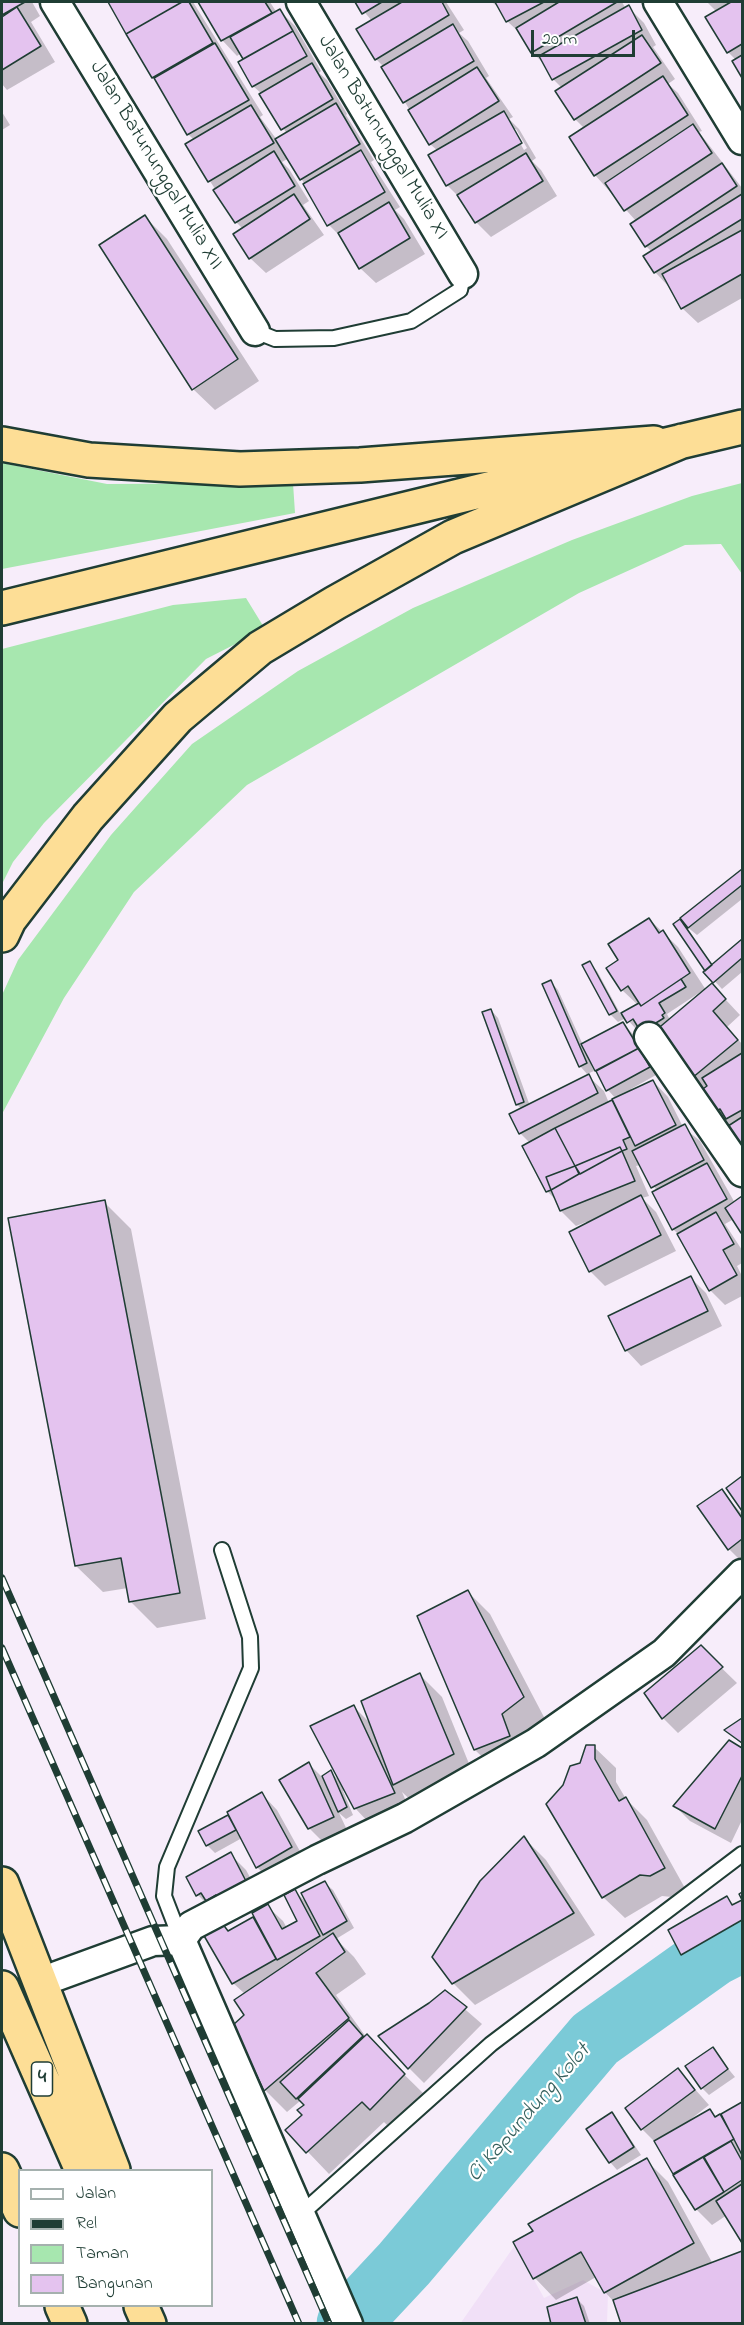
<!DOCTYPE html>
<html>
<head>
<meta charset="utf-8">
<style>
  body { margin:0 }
  #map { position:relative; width:744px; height:2325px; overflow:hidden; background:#f7edfa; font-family:"Indie Flower",sans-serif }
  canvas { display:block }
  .frame { position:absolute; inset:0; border:3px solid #1f3d34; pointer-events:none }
  .legend { position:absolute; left:18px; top:2169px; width:195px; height:138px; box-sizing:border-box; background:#fff; border:2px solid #a5b1ae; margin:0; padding:8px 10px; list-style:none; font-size:18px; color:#1f3d34 }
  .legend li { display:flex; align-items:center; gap:12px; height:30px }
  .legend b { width:30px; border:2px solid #a5b1ae }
  .scale { position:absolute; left:531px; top:30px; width:104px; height:27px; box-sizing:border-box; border:3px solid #1f3d34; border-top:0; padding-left:8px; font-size:18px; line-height:21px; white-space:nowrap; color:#1f3d34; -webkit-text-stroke:4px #fff; paint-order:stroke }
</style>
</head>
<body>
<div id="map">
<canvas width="744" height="2325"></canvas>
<div class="frame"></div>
<ul class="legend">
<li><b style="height:8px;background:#fff"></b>Jalan</li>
<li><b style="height:8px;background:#1f3d34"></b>Rel</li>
<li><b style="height:16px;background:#a7e7af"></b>Taman</li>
<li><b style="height:16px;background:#e4c3ef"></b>Bangunan</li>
</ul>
<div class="scale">20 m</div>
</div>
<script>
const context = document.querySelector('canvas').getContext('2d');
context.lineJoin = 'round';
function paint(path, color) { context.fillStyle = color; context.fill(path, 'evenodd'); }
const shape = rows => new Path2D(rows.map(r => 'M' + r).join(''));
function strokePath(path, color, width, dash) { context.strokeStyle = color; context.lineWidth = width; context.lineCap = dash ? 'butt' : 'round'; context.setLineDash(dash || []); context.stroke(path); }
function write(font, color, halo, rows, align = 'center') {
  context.font = font + ' "Indie Flower",sans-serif'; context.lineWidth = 4.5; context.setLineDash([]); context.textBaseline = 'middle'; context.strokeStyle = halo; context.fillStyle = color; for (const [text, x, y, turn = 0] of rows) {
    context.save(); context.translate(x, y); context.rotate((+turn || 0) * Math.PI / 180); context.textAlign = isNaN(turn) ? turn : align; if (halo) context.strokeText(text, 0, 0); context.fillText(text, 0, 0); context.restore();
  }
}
paint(shape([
  [515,2245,544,2298,583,2280,608,2294,607,2323,460,2324]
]), '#f1e0f7');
paint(shape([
  [2,463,107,484,293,483,295,513,2,569],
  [742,483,742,574,721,544,685,545,579,593,247,785,134,892,64,998,2,1114,2,995,18,960,111,835,192,744,298,671,413,608,572,540,692,496],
  [246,598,265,629,206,659,44,823,13,862,2,884,2,649,173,605]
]), '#a7e7af');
paint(shape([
  [2,2,32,2,40,16,31,22,55,62,7,90,2,84],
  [110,2,193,2,263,115,260,117,277,140,287,134,262,94,253,86,241,53,237,56,222,40,200,2,270,2,277,13,280,11,295,26,321,71,319,73,327,80,347,114,346,115,374,160,371,162,400,207,395,210,404,219,425,254,376,283,360,268,344,240,329,225,289,158,282,162,289,169,309,201,303,205,324,235,266,273,250,258,243,229,236,222,187,145,195,141,188,134],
  [356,2,446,2,464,30,459,33,468,41,489,76,486,78,513,117,509,119,519,129,536,158,532,161,541,170,557,196,491,237,476,222,463,201,447,185,430,156,438,151,430,144,384,67,376,59,372,21],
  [512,129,516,129,527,148,524,150],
  [492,2,622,2,626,9,628,7,644,23,656,45,653,47,675,79,668,84,678,93,702,131,699,132,742,188,742,298,698,323,682,308,670,288,655,272,645,256,652,252,646,246,636,221,595,175,585,129,575,119,562,88,553,79,546,66,532,52,523,36,507,21,501,10],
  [707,2,742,2,742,75,734,62,736,60,729,53,707,18,717,12],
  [2,112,10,125,2,130],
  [145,217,167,239,259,381,215,410,193,389],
  [742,871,742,899,697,935,686,926,713,966,742,940,742,972,722,989,706,972,675,925],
  [649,919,678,947,706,990,712,985,740,1015,727,1027,742,1044,742,1152,730,1127,715,1112,705,1089,640,1027,636,1029,626,1018,618,1022,610,1014,584,966,590,963,597,971,621,1015,638,1005,622,990,620,961],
  [702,991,703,992,670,1020,667,1014],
  [551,982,558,990,583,1045,623,1024,638,1039,653,1063,651,1065,656,1075,631,1089,632,1092,653,1081,668,1097,683,1127,700,1141,735,1203,742,1198,742,1233,734,1219,725,1224,742,1250,742,1263,737,1266,742,1276,742,1296,725,1305,710,1290,678,1234,673,1229,657,1191,640,1165,636,1166,649,1196,642,1198,656,1212,676,1251,605,1286,590,1271,587,1224,586,1222,576,1226,561,1211,557,1201,547,1191,530,1143,520,1133,522,1109,517,1105,484,1013,491,1010,498,1018,530,1106,588,1076,604,1091,609,1103,617,1100,608,1090,598,1071,591,1065,594,1071,587,1074,580,1066],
  [104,1202,131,1229,206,1619,157,1628,130,1601,128,1588,103,1592,76,1566],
  [691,1278,706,1293,722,1326,641,1366,626,1350],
  [722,1491,742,1514,742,1562,729,1549],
  [468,1592,490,1614,545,1719,523,1736,497,1771,475,1750,419,1616],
  [700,1647,737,1683,678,1733,663,1718,646,1693],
  [420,1675,442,1697,474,1776,416,1805,402,1792,409,1808,370,1824,355,1808,345,1790,343,1791,353,1815,346,1819,339,1813,348,1832,325,1844,309,1828,282,1780,309,1764,322,1777,331,1772,340,1782,354,1707,372,1725],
  [742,1720,742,1744,726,1731],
  [729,1742,742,1749,742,1820,731,1843,690,1821,675,1806],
  [594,1747,616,1768,616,1782,626,1799,647,1820,686,1890,672,1897,662,1896,625,1918,603,1897,581,1765],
  [262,1794,277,1810,306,1862,272,1882,257,1867,242,1838,215,1853,207,1845,228,1817,233,1822],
  [524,1838,546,1860,595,1935,475,2005,453,1983,434,1957],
  [230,1854,246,1870,263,1901,213,1910,198,1895],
  [325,1883,333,1890,354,1928,336,1939,354,1957,366,1974,336,1995,366,2037,426,2096,392,2130,384,2122,329,2174,287,2130,304,2116,305,2105,300,2101,287,2112,265,2090,235,2025,246,2015,245,1994,233,1983,222,1924,230,1932,256,1917,267,1906,283,1921,287,1928,299,1921,295,1891,307,1903],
  [727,1897,735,1906,742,1901,742,1944,698,1969,683,1954],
  [445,1992,482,2024,424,2083,409,2068],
  [712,2049,735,2077,709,2095,702,2088],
  [678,2070,709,2105,691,2119,692,2121,709,2111,717,2118,742,2104,742,2240,727,2215,712,2225,697,2210,657,2144,642,2129],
  [612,2114,619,2122,641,2155,617,2170,610,2162],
  [646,2160,668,2182,713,2264,742,2253,742,2324,623,2324,615,2303,605,2292,596,2277,556,2300,535,2278],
  [577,2299,584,2306,590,2324,553,2324]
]), '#0003');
strokePath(shape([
  [348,2324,404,2264,595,2039,713,1955,742,1940]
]), '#7bcad7', 63);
const building = shape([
  [2,2,25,2,2,15,2,2],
  [108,2,182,2,126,34,108,2],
  [182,2,189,2,213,43,152,78,126,34,182,2],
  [198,2,265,2,272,13,221,41,198,2],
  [355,2,382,2,362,14,355,2],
  [402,2,442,2,449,15,375,60,356,29,402,2],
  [495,2,544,2,506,22,495,2],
  [559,2,617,2,531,53,516,28,559,2],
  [731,2,742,2,742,44,727,53,705,17,731,2],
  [629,5,642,30,552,80,539,56,629,5],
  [17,7,41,46,2,70,2,17,17,7],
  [280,9,293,31,243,59,230,37,280,9],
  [453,24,474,61,403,103,381,67,453,24],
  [293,31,307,56,252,87,238,62,293,31],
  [642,35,661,63,574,120,555,91,642,35],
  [215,43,249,100,187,135,154,78,215,43],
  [742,55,742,78,732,61,742,55],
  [312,63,333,99,281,130,259,94,312,63],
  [477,67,499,101,429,145,408,110,477,67],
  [663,76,688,115,594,176,569,137,663,76],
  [336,103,360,144,300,180,275,139,336,103],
  [251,105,274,143,208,182,185,144,251,105],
  [504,111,522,143,446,186,428,155,504,111],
  [693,124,712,153,624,211,605,183,693,124],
  [361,150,385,192,327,226,303,184,361,150],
  [274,151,295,186,235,223,213,190,274,151],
  [526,153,543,181,475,223,457,195,526,153],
  [722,163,737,186,645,247,630,224,722,163],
  [294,194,310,219,249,259,233,234,294,194],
  [742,194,742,219,654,273,643,256,742,194],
  [389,202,410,238,359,269,338,233,389,202],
  [145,215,238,359,192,390,99,245,145,215],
  [742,230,742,274,681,309,662,274,742,230],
  [742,869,742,885,688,928,680,918,742,869],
  [649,918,659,933,663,930,690,973,641,1006,628,986,621,991,606,968,618,960,608,944,649,918],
  [680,919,712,965,705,971,673,924,680,919],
  [742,939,742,958,713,983,703,972,742,939],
  [590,961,617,1011,609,1015,582,965,590,961],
  [681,979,686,987,659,1003,665,1013,662,1015,664,1018,641,1032,633,1019,627,1023,621,1013,639,1003,641,1006,681,979],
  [551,980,587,1063,579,1067,542,984,551,980],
  [712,983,726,999,713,1011,738,1040,692,1078,655,1031,712,983],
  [491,1009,524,1102,516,1105,482,1012,491,1009],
  [623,1022,639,1048,595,1071,581,1044,623,1022],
  [639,1048,650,1067,606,1091,596,1071,639,1048],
  [742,1053,742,1110,726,1119,720,1109,713,1113,700,1091,707,1086,702,1078,742,1053],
  [589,1074,598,1093,519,1134,509,1114,589,1074],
  [653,1080,676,1125,635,1146,612,1099,653,1080],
  [612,1100,630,1137,623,1140,627,1149,622,1151,620,1147,575,1166,555,1128,612,1100],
  [742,1117,742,1155,725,1128,742,1117],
  [685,1124,704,1160,651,1188,632,1151,685,1124],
  [555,1128,575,1166,546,1177,551,1190,546,1192,522,1146,555,1128],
  [620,1147,622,1151,580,1174,575,1166,620,1147],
  [622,1151,635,1181,560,1211,551,1190,579,1174,575,1166,580,1174,622,1151],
  [707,1163,727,1199,672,1230,652,1192,707,1163],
  [575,1166,579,1174,551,1190,546,1177,575,1166],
  [641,1195,661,1235,589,1272,569,1232,641,1195],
  [742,1196,742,1232,741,1233,725,1208,742,1196],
  [105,1200,180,1593,129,1602,121,1558,75,1566,8,1218,105,1200],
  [716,1212,734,1244,723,1250,737,1275,709,1291,677,1234,716,1212],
  [691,1276,708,1311,625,1351,608,1316,691,1276],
  [742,1476,742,1511,726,1488,742,1476],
  [722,1489,742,1518,742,1539,728,1550,697,1506,722,1489],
  [468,1590,524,1697,502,1714,510,1736,474,1750,417,1616,468,1590],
  [701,1645,723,1667,662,1719,644,1693,701,1645],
  [420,1673,454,1754,393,1785,361,1701,420,1673],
  [354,1705,395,1793,354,1809,310,1726,354,1705],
  [742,1718,742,1743,724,1730,742,1718],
  [729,1740,742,1748,742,1776,715,1829,673,1806,729,1740],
  [586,1745,595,1745,595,1759,619,1801,626,1797,665,1868,650,1876,640,1875,602,1898,546,1804,563,1785,570,1766,580,1763,586,1745],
  [309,1762,334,1817,308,1829,279,1780,309,1762],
  [331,1770,347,1807,338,1812,322,1776,331,1770],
  [262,1792,292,1847,256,1868,227,1812,262,1792],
  [228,1815,236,1830,206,1846,198,1831,228,1815],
  [524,1836,574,1913,452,1984,432,1957,480,1881,524,1836],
  [231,1852,248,1885,220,1901,216,1895,206,1901,201,1893,196,1896,186,1877,231,1852],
  [325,1881,347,1921,323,1935,301,1893,325,1881],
  [295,1889,320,1936,277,1960,252,1913,268,1904,282,1929,297,1921,284,1895,295,1889],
  [742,1892,742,1920,681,1955,668,1930,727,1896,732,1905,742,1900,739,1894,742,1892],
  [253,1917,276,1959,232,1984,203,1934,222,1923,228,1931,253,1917],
  [333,1933,345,1952,316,1973,349,2018,264,2091,233,2025,244,2015,234,2000,333,1933],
  [445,1990,467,2007,408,2069,378,2036,429,2003,445,1990],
  [349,2020,363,2036,296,2099,280,2082,349,2020],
  [367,2034,405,2074,370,2110,362,2102,306,2153,285,2130,302,2115,297,2110,304,2105,298,2099,367,2034],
  [713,2047,728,2069,701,2089,685,2066,713,2047],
  [678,2068,695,2090,641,2130,625,2108,678,2068],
  [742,2102,742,2155,721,2114,742,2102],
  [710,2109,715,2117,720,2114,734,2139,673,2174,654,2141,710,2109],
  [612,2112,634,2147,609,2163,586,2129,612,2112],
  [731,2141,742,2161,742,2180,724,2192,704,2157,731,2141],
  [703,2157,724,2192,695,2210,673,2175,703,2157],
  [647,2158,694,2243,604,2293,581,2252,533,2279,513,2242,533,2231,528,2224,647,2158],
  [742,2184,742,2243,716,2201,742,2184],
  [742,2251,742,2324,621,2324,613,2300,742,2251],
  [577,2297,586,2324,551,2324,547,2307,577,2297]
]);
paint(building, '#e4c3ef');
strokePath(building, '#1f3d34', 1.5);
const lane = shape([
  [255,331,275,339,334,338,411,321,460,290,463,274],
  [181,1940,164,1896,167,1867,251,1668,250,1637,222,1550],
  [301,2214,491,2044,742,1854]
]);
const street = shape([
  [55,2,255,331],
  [301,2,463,274],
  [658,2,742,140],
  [649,1037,742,1172],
  [181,1940,191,1926,317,1860,405,1818,536,1743,664,1653,742,1574],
  [181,1940,348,2324],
  [57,1976,153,1941,181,1940]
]);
const highway = shape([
  [2,444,89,460,240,469,360,465,654,443],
  [662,446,742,427],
  [2,608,582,466],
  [2,935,9,920,88,817,178,717,260,648,335,603,453,537,682,441],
  [2,1884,113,2170],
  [2,1988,82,2170],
  [2,2170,20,2210],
  [62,2306,70,2324],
  [141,2306,149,2324]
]);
strokePath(lane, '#1f3d34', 18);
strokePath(street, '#1f3d34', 33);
strokePath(highway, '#1f3d34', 38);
strokePath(lane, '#fff', 14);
strokePath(street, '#fff', 28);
strokePath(highway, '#fdde96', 33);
const rail = shape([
  [2,1578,329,2324],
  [2,1648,299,2324]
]);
strokePath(rail, '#1f3d34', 7);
strokePath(rail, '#fff', 4.5, [14]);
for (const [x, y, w] of [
  [42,2079,21]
]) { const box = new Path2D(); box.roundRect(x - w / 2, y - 17, w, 34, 4.5); context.fillStyle = '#fff'; context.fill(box); strokePath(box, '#1f3d34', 1.5); }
write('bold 20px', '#1f3d34', null, [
  ["4",42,2079]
]);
write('21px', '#1f3d34', '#fff', [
  ["Jalan Batununggal Mulia XI",382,138,59],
  ["Jalan Batununggal Mulia XII",155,166,59]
]);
write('italic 22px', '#36605d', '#fff', [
  ["Ci Kapundung Kolot",530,2114,-49]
]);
</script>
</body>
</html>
